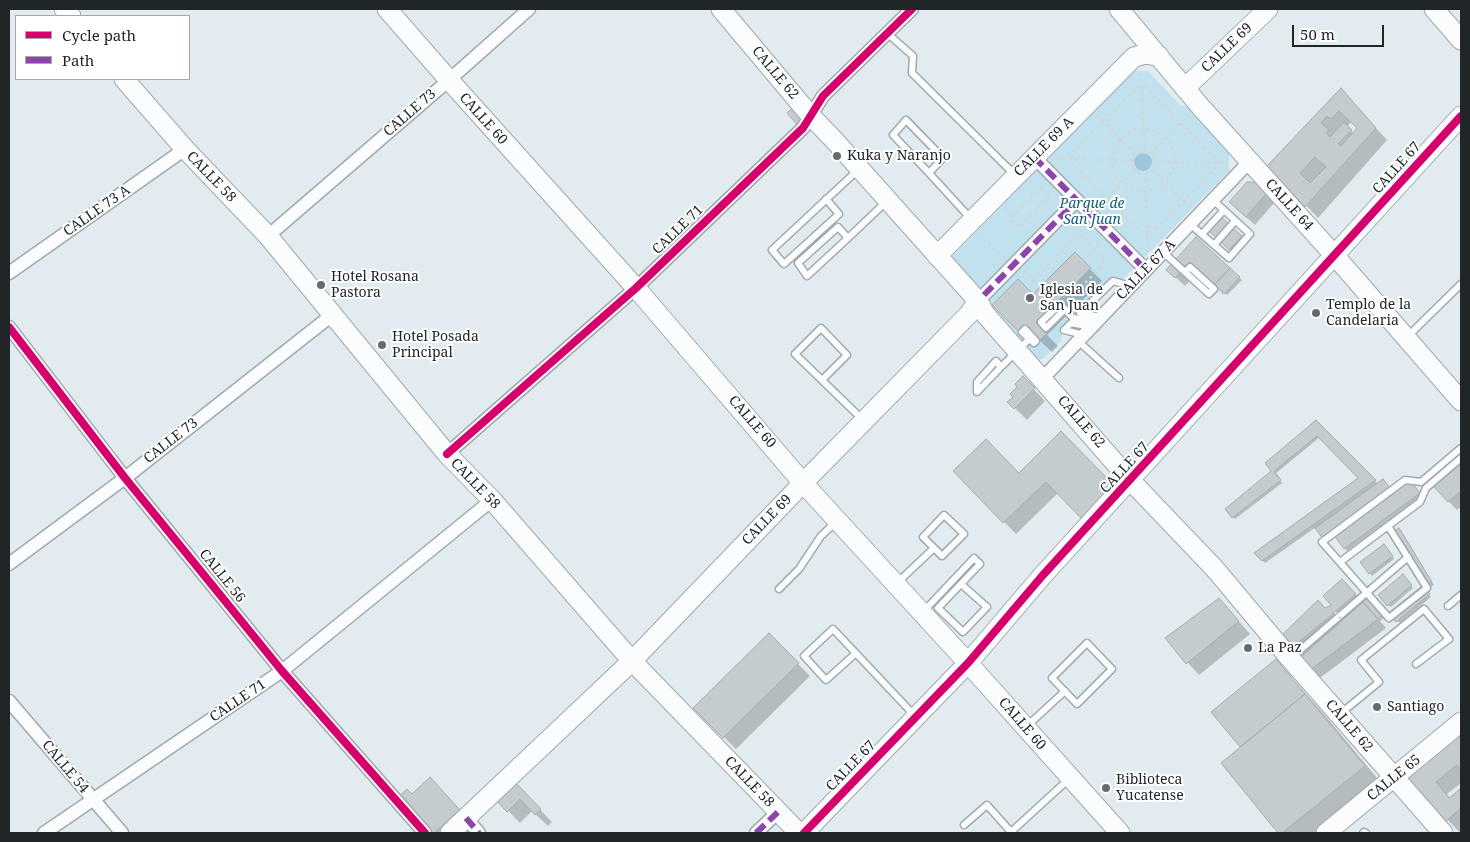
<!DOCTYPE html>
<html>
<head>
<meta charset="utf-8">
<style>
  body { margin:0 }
  #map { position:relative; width:1470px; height:842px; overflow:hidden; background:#e2ebef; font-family:"Noto Serif",serif }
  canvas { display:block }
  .frame { position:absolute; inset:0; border:10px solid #202628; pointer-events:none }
  .legend { position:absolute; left:15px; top:15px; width:175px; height:65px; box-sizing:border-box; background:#fff; border:1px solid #a6a8a9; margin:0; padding:6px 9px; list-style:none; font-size:15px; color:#202628 }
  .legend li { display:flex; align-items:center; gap:10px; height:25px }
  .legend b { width:25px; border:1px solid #a6a8a9 }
  .scale { position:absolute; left:1292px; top:25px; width:92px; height:22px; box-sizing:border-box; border:2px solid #202628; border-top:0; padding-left:6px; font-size:15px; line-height:18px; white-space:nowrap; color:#202628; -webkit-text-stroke:4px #fff; paint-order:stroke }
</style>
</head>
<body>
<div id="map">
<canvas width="1470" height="842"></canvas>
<div class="frame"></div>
<ul class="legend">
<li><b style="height:6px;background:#d6006c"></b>Cycle path</li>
<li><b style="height:6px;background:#8e44ad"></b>Path</li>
</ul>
<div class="scale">50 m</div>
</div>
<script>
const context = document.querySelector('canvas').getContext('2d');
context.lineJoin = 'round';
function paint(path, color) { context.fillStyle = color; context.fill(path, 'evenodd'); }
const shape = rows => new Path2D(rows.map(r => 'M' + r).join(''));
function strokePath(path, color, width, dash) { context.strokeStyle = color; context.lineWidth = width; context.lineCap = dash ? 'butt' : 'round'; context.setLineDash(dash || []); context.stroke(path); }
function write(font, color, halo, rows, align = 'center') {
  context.font = font + ' "Noto Serif",serif'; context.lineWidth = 4; context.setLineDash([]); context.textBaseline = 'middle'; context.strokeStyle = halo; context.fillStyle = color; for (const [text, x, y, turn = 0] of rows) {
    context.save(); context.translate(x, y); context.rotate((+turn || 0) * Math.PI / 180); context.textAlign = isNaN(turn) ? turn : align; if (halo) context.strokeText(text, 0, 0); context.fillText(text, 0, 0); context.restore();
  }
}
paint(shape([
  [1134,71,1148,71,1180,105,1190,108,1229,150,1229,171,1122,280,1113,278,1063,328,1061,341,1043,359,1038,360,992,314,988,300,954,264,953,256]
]), '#c1e1ee');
paint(shape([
  '1134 162a9 9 0 1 1 18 0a9 9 0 1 1-18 0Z'
]), '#9dc7d9');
paint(shape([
  [1341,90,1387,140,1318,218,1269,166],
  [1351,122,1359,129,1354,134,1347,127],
  [1264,192,1274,203,1255,225,1239,211],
  [1233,230,1243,239,1233,251,1222,242],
  [1196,239,1242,280,1227,295,1200,270,1185,286,1168,270],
  [1075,254,1102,281,1047,335,1058,346,1052,352,1037,338,1033,296],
  [1023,378,1045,401,1027,420,1009,402,1015,397],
  [1316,422,1378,484,1393,493,1411,483,1421,496,1347,551,1334,534,1324,538,1316,527,1265,563,1256,553,1360,478,1320,437,1275,474,1282,483,1235,519,1233,517],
  [1061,433,1121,494,1093,529,1058,493,1016,534,955,471,1019,475],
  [1461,464,1461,507,1457,510,1435,487],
  [1402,532,1434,585,1426,588],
  [1386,548,1394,559,1372,576,1370,573],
  [1405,578,1413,588,1391,607,1388,605],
  [1422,588,1431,597,1400,623,1389,615,1380,621,1386,628,1320,678,1283,636,1326,609,1351,589,1364,604,1388,615],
  [1219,599,1250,634,1199,675,1166,639],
  [769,635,810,676,736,749,695,708],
  [1276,661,1323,713,1382,784,1321,833,1280,833,1223,763,1241,748,1213,712],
  [1458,736,1461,739,1461,783,1447,794,1450,799,1461,790,1461,830,1459,832,1408,776],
  [442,791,470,822,458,833,430,833,412,796],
  [526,795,552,822,548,826,532,811,520,823,497,799]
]), '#0003');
const building = shape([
  [1341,88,1376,128,1305,207,1267,166,1341,88],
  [1339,111,1357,128,1341,146,1338,144,1352,130,1344,122,1330,137,1326,133,1329,130,1321,123,1327,116,1331,119,1339,111],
  [1315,157,1326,167,1310,183,1300,173,1315,157],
  [794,106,802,116,802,123,798,126,787,113,794,106],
  [1247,182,1255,182,1266,194,1246,217,1229,202,1247,182],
  [1220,216,1228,223,1216,237,1207,230,1220,216],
  [1233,228,1242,236,1229,250,1221,242,1233,228],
  [1196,237,1230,268,1214,285,1190,262,1175,278,1166,270,1196,237],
  [1075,252,1091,268,1036,323,1047,333,1039,341,1025,327,1019,332,992,305,1018,279,1033,294,1075,252],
  [1230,268,1240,277,1224,294,1214,285,1230,268],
  [1023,376,1035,388,1014,409,1007,402,1013,397,1010,394,1017,387,1015,384,1023,376],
  [1316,420,1376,480,1262,561,1254,553,1358,478,1317,436,1274,471,1281,480,1232,518,1225,509,1271,471,1265,463,1316,420],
  [1061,431,1110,481,1110,489,1081,518,1046,482,1003,523,953,471,986,439,1019,473,1061,431],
  [1461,462,1461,491,1448,502,1433,486,1461,462],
  [1383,479,1391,489,1323,539,1315,528,1383,479],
  [1409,479,1420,493,1344,549,1334,535,1409,479],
  [1399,528,1432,582,1422,586,1390,534,1399,528],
  [1384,544,1393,556,1369,574,1360,562,1384,544],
  [1403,574,1412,585,1387,606,1378,595,1403,574],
  [1342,579,1356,594,1292,648,1281,636,1318,600,1325,608,1331,605,1323,596,1342,579],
  [1422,586,1430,594,1396,622,1387,614,1422,586],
  [1372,595,1387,612,1378,619,1363,602,1372,595],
  [1219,598,1239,621,1186,664,1165,638,1219,598],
  [1363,602,1378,619,1310,670,1300,658,1363,602],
  [769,633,799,663,723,738,693,708,769,633],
  [1276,659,1305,694,1240,747,1211,712,1276,659],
  [1305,694,1365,766,1282,833,1278,833,1221,763,1305,694],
  [1458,734,1461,738,1461,770,1457,765,1436,782,1449,798,1461,788,1461,808,1446,821,1406,776,1458,734],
  [430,777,460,810,434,833,428,833,397,798,407,789,412,794,430,777],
  [514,781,541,809,535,815,520,799,507,812,495,799,514,781]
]);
paint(building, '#c5ccd0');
strokePath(building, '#a6adb0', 1);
const lane = shape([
  [887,33,913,56,912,73,1015,175],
  [929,173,943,158,906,120,893,135,929,173,971,219],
  [826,199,839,214,784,264,772,250,859,169],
  [1190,224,1229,258,1250,234,1213,200],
  [1202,234,1224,210],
  [848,238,838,227,798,263,807,276,848,238,887,201],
  [1214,245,1235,221],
  [1163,252,1209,294,1214,289,1190,267,1185,272],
  [1057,307,1062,312,1046,328,1041,322,1057,307],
  [1061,308,1062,306,1073,318,1096,322],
  [1101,317,1080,313,1113,281,1131,286],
  [1025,329,1036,341,1034,343,1022,332,1025,329],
  [1084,335,1064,330,1071,323,1091,327],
  [1407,337,1461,284],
  [1078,341,1119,378],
  [1001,367,996,361,977,382,977,392,1001,367,1012,356,1018,351,1029,339],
  [822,380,847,355,821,328,795,354,863,420],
  [944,515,964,534,942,556,923,537,944,515],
  [1388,526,1427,588,1389,618,1322,542,1405,480,1421,482,1461,448],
  [1340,562,1420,502,1426,488,1461,458],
  [897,583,934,548],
  [779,589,799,569,821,536,837,521],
  [1448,606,1461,595],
  [923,612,974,558,980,564,938,608,963,632,987,607,961,584],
  [1087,643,1112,669,1077,704,1052,678,1087,643],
  [855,654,826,680,804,656,833,629,915,716],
  [1291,658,1408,557],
  [1340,714,1379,682,1361,660,1424,609,1449,639,1416,664],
  [1027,726,1065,691],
  [964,825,987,805,1011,832,1070,778],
  [1363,833,1364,832,1366,833]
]);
const street = shape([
  [1034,157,1146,270],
  [268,236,449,80,529,9],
  [9,273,185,149],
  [984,295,1077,200],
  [9,327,125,478,282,671,425,833],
  [1042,379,1249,162],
  [447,454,636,288,803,128,823,96,912,9],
  [9,564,125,478,332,315],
  [9,701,122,833],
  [466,818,479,833],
  [44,833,282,671,492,500],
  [756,833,778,812]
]);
const secondary = shape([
  [64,9,71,16],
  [387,9,449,80,636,288,803,483,968,663,1120,833],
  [721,9,810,115,834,140,978,301,985,314,1130,480,1215,569,1287,655,1443,833],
  [1119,9,1199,105,1335,256,1461,401],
  [1434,9,1461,40],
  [124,79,185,149,268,236,447,454,492,500,632,661,799,833],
  [1185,88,1268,9],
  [937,256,1134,57,1145,54,1159,56],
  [450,833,632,661,803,483,969,314,978,301],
  [804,833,968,663,1043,575,1461,116],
  [1326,833,1461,722]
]);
strokePath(lane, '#a2a9ac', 9);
strokePath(street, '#a2a9ac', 15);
strokePath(secondary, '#a2a9ac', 21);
strokePath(shape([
  [1141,73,1145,150],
  [1138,87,1146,87,1217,160,1216,168,1150,235,1144,235,1072,164,1072,153,1138,87],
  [1097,115,1135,153],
  '1112 160a31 31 0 1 1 62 0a31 31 0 1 1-62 0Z',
  '1131 162a12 12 0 1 1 24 0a12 12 0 1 1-24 0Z',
  [1151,153,1189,115],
  [1056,158,1131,161],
  [1155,162,1226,163],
  [1152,170,1189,208],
  [1145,173,1148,249],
  [1041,187,1050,195,1019,227,1010,219,1041,187],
  [1099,207,1135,170],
  [1005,209,1013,216],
  [1021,225,1029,232],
  [979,234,1004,258],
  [1083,260,1102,242],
  [1024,271,1041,286],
  [1034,280,1079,234,1106,262,1068,300]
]), '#d3d5d6', 2.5, [2.5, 4]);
strokePath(lane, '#fbfcfd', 6);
strokePath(street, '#fbfcfd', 12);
strokePath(secondary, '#fbfcfd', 19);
strokePath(shape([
  [1335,612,1343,621]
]), '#d3d5d6', 2.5, [2.5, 4]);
strokePath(shape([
  [1034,157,1146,270],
  [984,295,1077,200],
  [466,818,479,833],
  [756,833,778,812]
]), '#8e44ad', 6, [12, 6]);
strokePath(shape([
  [9,327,125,478,282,671,425,833],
  [447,454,636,288,803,128,823,96,912,9],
  [804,833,968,663,1043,575,1461,116]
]), '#d6006c', 8);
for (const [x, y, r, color] of [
  [837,156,5,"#646b6e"],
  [321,285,5,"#646b6e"],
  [1030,298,5,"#646b6e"],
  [1316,313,5,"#646b6e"],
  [382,345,5,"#646b6e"],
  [1248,648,5,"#646b6e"],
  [1377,707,5,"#646b6e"],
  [1106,788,5,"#646b6e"]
]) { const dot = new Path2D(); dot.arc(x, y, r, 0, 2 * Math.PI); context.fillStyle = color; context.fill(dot); strokePath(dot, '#fff', 2); }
write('14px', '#202628', '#fff', [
  ["CALLE 69",1227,48,-44],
  ["CALLE 62",775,73,50],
  ["CALLE 73",410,113,-41],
  ["CALLE 60",483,119,48],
  ["CALLE 69 A",1044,147,-45],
  ["CALLE 67",1397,168,-48],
  ["CALLE 58",211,177,46],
  ["CALLE 64",1289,205,48],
  ["CALLE 73 A",97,211,-35],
  ["CALLE 71",678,230,-44],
  ["CALLE 67 A",1146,270,-46],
  ["CALLE 60",752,422,49],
  ["CALLE 62",1081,422,49],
  ["CALLE 73",171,441,-38],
  ["CALLE 67",1125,468,-47],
  ["CALLE 58",475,484,46],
  ["CALLE 69",767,520,-46],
  ["CALLE 56",222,576,51],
  ["CALLE 71",238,701,-34],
  ["CALLE 60",1022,724,49],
  ["CALLE 62",1349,726,49],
  ["CALLE 67",851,766,-46],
  ["CALLE 54",65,767,50],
  ["CALLE 65",1394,778,-39],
  ["CALLE 58",749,782,46]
]);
write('14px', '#202628', '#fff', [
  ["Kuka y Naranjo",847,156],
  ["Hotel Rosana",331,277],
  ["Pastora",331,293],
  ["Iglesia de",1040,290],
  ["San Juan",1040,306],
  ["Templo de la",1326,305],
  ["Candelaria",1326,321],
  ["Hotel Posada",392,337],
  ["Principal",392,353],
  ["La Paz",1258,648],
  ["Santiago",1387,707],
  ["Biblioteca",1116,780],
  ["Yucatense",1116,796]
], 'left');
write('italic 14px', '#145e76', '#fff', [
  ["Parque de",1092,204],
  ["San Juan",1092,220]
]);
</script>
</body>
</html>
